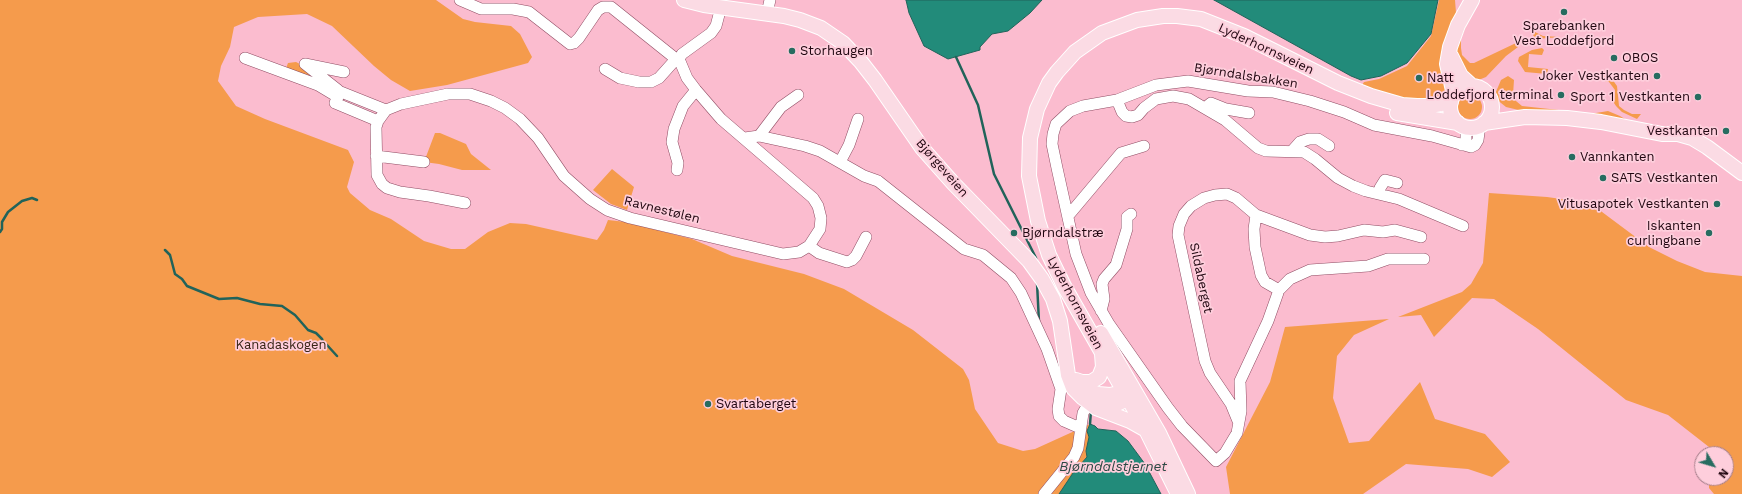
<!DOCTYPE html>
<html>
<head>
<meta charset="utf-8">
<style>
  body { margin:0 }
  #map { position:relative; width:1742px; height:494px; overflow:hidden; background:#fbbccf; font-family:"Work Sans",sans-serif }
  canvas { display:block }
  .north { position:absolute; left:1694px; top:446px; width:40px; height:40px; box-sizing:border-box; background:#fecedc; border:1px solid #a57e8a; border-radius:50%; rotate:128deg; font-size:11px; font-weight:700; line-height:16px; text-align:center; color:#200610 }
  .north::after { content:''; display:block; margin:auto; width:14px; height:18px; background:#276c60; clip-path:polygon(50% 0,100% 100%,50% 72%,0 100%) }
</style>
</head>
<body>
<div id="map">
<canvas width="1742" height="494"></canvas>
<div class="north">N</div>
</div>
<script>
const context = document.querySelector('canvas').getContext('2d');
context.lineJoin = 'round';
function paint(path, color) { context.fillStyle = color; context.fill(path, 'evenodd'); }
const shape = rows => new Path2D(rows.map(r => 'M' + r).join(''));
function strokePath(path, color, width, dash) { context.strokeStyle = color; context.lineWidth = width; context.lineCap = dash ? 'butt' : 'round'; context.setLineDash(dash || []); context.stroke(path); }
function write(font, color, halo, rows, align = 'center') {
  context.font = font + ' "Work Sans",sans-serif'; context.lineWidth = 3.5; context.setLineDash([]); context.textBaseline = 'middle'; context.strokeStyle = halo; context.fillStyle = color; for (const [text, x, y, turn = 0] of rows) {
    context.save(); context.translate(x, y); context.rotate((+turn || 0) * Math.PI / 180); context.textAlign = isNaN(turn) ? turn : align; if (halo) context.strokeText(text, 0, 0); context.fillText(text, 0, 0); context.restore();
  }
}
paint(shape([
  [0,0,436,0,463,19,475,22,511,26,520,34,532,57,528,63,447,85,410,91,391,80,374,66,332,26,307,14,258,17,234,27,230,47,221,66,218,81,236,106,265,119,348,150,354,162,347,187,350,193,370,210,391,219,424,241,451,249,465,249,488,232,510,223,526,224,597,240,604,230,608,220,626,222,692,239,732,256,804,274,844,289,913,330,963,369,969,380,975,409,998,443,1023,451,1035,449,1090,424,1087,431,1089,437,1086,451,1087,457,1073,473,1059,494,0,494],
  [1439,0,1455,0,1456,13,1449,51,1448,91,1444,97,1436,101,1394,98,1361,87,1364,82,1379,79,1407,66,1431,36],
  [1472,11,1461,38,1461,48,1462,55,1470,63,1474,63,1516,43,1518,47,1506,56,1486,77,1476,81,1468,79,1456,52,1457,40],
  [1533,31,1543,36,1561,37,1536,39,1533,35],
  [1542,48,1544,50,1542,55,1529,54,1528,67,1548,69,1547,74,1525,72,1518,61,1519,57,1532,50],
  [296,62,300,64,332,87,285,71,288,63],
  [1603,72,1612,79,1617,86,1619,106,1624,110,1632,114,1641,114,1637,119,1622,112,1616,106,1614,103,1615,90,1609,82,1596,79],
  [1508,76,1514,80,1513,95,1516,101,1522,106,1586,113,1586,116,1531,113,1506,107,1496,99,1495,94,1501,80],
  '1458 107a12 12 0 1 1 24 0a12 12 0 1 1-24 0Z',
  [1608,111,1620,116,1628,121,1604,118,1604,115,1590,114],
  [435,133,440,133,466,144,471,154,491,170,462,170,439,164,424,162],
  [612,169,634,187,627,210,611,204,593,190],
  [1489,193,1547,197,1590,203,1649,247,1677,261,1705,272,1742,276,1742,494,1714,494,1709,488,1709,478,1726,478,1726,454,1709,454,1709,447,1668,415,1626,400,1538,329,1494,299,1472,298,1434,337,1421,315,1398,317,1462,292,1471,284,1483,263],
  [1389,319,1354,335,1337,356,1333,398,1349,443,1369,441,1420,382,1435,419,1485,434,1510,462,1492,477,1468,469,1406,464,1363,494,1230,494,1226,467,1270,382,1285,327]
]), '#f59b4c');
const water = shape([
  [906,0,1042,0,1030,13,1008,31,992,34,980,47,980,50,948,59,924,46,909,13,906,0],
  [1214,0,1438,0,1431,34,1407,63,1381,76,1361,80,1351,76,1214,0],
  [1090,424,1095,426,1098,429,1116,431,1128,441,1145,464,1161,494,1059,494,1073,473,1087,457,1086,451,1089,437,1087,431,1090,424]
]);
paint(water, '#228b7a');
strokePath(water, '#21635a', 1);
strokePath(shape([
  [956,57,978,105,994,174,1036,258,1036,262],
  [0,232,2,229,2,222,8,212,22,201,32,198,37,200],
  [165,250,170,255,175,274,182,279,187,286,219,299,237,298,260,304,282,306,295,315,308,330,316,333,322,339,323,342,327,345,337,356],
  [1037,283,1039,322],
  [1090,424,1091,411]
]), '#21635a', 2.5);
const minor = shape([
  [460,0,481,9,513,9,529,12,570,44,574,43,579,38,598,10,603,7,611,7,676,59],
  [767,13,770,0],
  [245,58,318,85,338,97,335,103,378,121],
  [605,69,620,78,639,82,651,82,659,78,676,59,679,59],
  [338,90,305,64,344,72],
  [341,92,386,110],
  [1117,100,1122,112,1126,116,1132,117,1138,115,1144,108,1156,99,1173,96,1189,99,1225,120,1258,148,1266,151,1304,152,1315,159,1338,178,1353,186,1366,191,1399,199,1463,226],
  [1206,107,1211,103,1226,109,1249,113],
  [759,136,781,107,798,95],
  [745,138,759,136,805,146,820,151,864,176,878,181,964,249,983,255,1011,278,1021,293,1047,349,1061,389,1058,409,1059,416,1064,421,1080,428],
  [1462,145,1466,141,1466,127],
  [1292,151,1300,142,1309,139,1318,139,1329,146],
  [376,156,424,162],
  [840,162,849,145,858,119],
  [677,170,678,163,672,142,674,129,683,106,696,90],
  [1379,193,1380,188,1385,180,1397,183],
  [465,203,429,196,400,192,387,188,382,184,377,175,376,127,378,121,386,110,401,104,448,94,470,94,491,101,505,108,520,119,538,138,564,176,590,199,607,210,630,218,783,254,799,252,809,246,820,229,821,218,818,206,813,198,721,119,696,90,687,78,679,59,682,54,711,33,716,26,721,7],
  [1256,215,1254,229,1255,247,1261,275,1265,282,1279,290],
  [1068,216,1121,153,1144,146],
  [809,246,819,253,847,262,852,260,856,256,866,237],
  [1424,259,1388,259,1368,266,1310,270,1290,279,1279,290,1268,321,1240,381,1241,411,1237,433,1225,453,1216,461,1182,426,1168,408,1109,324,1091,293,1076,254,1057,168,1052,144,1053,134,1056,124,1070,111,1083,106,1117,100,1156,85,1188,81,1248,91,1273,92,1310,101,1344,112,1374,125,1432,136,1471,147,1475,145,1478,140,1480,125],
  [1101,311,1104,299,1102,284,1104,279,1116,265,1127,229,1127,217,1131,214],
  [1238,421,1231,404,1210,373,1205,361,1194,310,1178,235,1179,226,1184,214,1191,206,1204,198,1215,195,1227,194,1236,198,1256,215,1310,235,1325,237,1338,236,1364,230,1383,232,1395,230,1421,237],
  [1044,494,1074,457,1078,448,1083,413,1093,396]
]);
const major = shape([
  [684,0,704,5,784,16,800,20,821,28,843,43,861,62,875,80,922,148,953,183,1029,261,1042,279,1053,299,1060,321,1068,375,1073,388,1083,398,1096,408,1130,421,1146,430],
  [1451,56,1461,76,1472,86],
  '1450 107a21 21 0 1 1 42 0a21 21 0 1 1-42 0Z',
  [1454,95,1447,64,1450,47,1458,25,1472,0],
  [1397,113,1458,123],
  [1484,123,1525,117,1567,118,1601,122,1662,134,1678,134,1692,138,1707,147,1742,173],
  [1101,333,1159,433,1188,494],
  [1076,380,1082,382,1091,382,1099,377,1103,367,1102,354],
  [1077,381,1089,391,1098,394,1110,395,1131,390],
  [1095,404,1104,406,1115,405,1128,399,1133,392],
  [1178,494,1146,430,1064,286,1049,255,1038,221,1029,176,1030,138,1037,109,1049,83,1057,72,1075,52,1102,33,1137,20,1163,16,1177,16,1201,19,1244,36,1338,83,1371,96,1402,105,1417,106,1430,106,1451,102]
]);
strokePath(minor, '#904d64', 12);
strokePath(major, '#fff', 16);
strokePath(minor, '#fff', 11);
strokePath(major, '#fbdbe4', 14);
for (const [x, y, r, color] of [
  [1564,12,4,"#276c60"],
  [792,51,4,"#276c60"],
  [1614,58,4,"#276c60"],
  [1657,76,4,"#276c60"],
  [1419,78,4,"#276c60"],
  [1561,95,4,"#276c60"],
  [1698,97,4,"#276c60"],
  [1726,131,4,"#276c60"],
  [1572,157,4,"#276c60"],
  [1603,178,4,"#276c60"],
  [1717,204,4,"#276c60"],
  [1014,233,4,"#276c60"],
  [1709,233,4,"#276c60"],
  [708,404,4,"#276c60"]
]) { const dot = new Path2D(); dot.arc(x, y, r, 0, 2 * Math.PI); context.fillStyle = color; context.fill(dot); strokePath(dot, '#fecedc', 1.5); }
write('13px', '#200610', '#fecedc', [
  ["Sparebanken",1564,26,"center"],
  ["Vest Loddefjord",1564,41,"center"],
  ["Storhaugen",800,51],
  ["OBOS",1622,58],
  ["Joker Vestkanten",1649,76,"right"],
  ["Natt",1427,78],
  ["Loddefjord terminal",1553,95,"right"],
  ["Sport 1 Vestkanten",1690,97,"right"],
  ["Vestkanten",1718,131,"right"],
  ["Vannkanten",1580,157],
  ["SATS Vestkanten",1611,178],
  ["Vitusapotek Vestkanten",1709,204,"right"],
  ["Iskanten",1701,226,"right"],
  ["curlingbane",1701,241,"right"],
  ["Bjørndalstræ",1022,233],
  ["Svartaberget",716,404]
], 'left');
write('13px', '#200610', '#fecedc', [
  ["Lyderhornsveien",1266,49,25],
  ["Bjørndalsbakken",1246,76,9],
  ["Bjørgeveien",942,168,49],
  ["Ravnestølen",662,210,14],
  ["Sildaberget",1201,278,78],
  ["Lyderhornsveien",1075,303,62]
]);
write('13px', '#382516', '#fecedc', [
  ["Kanadaskogen",281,345]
]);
write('italic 14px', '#2c4a44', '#fecedc', [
  ["Bjørndalstjernet",1113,467]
]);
</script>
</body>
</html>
